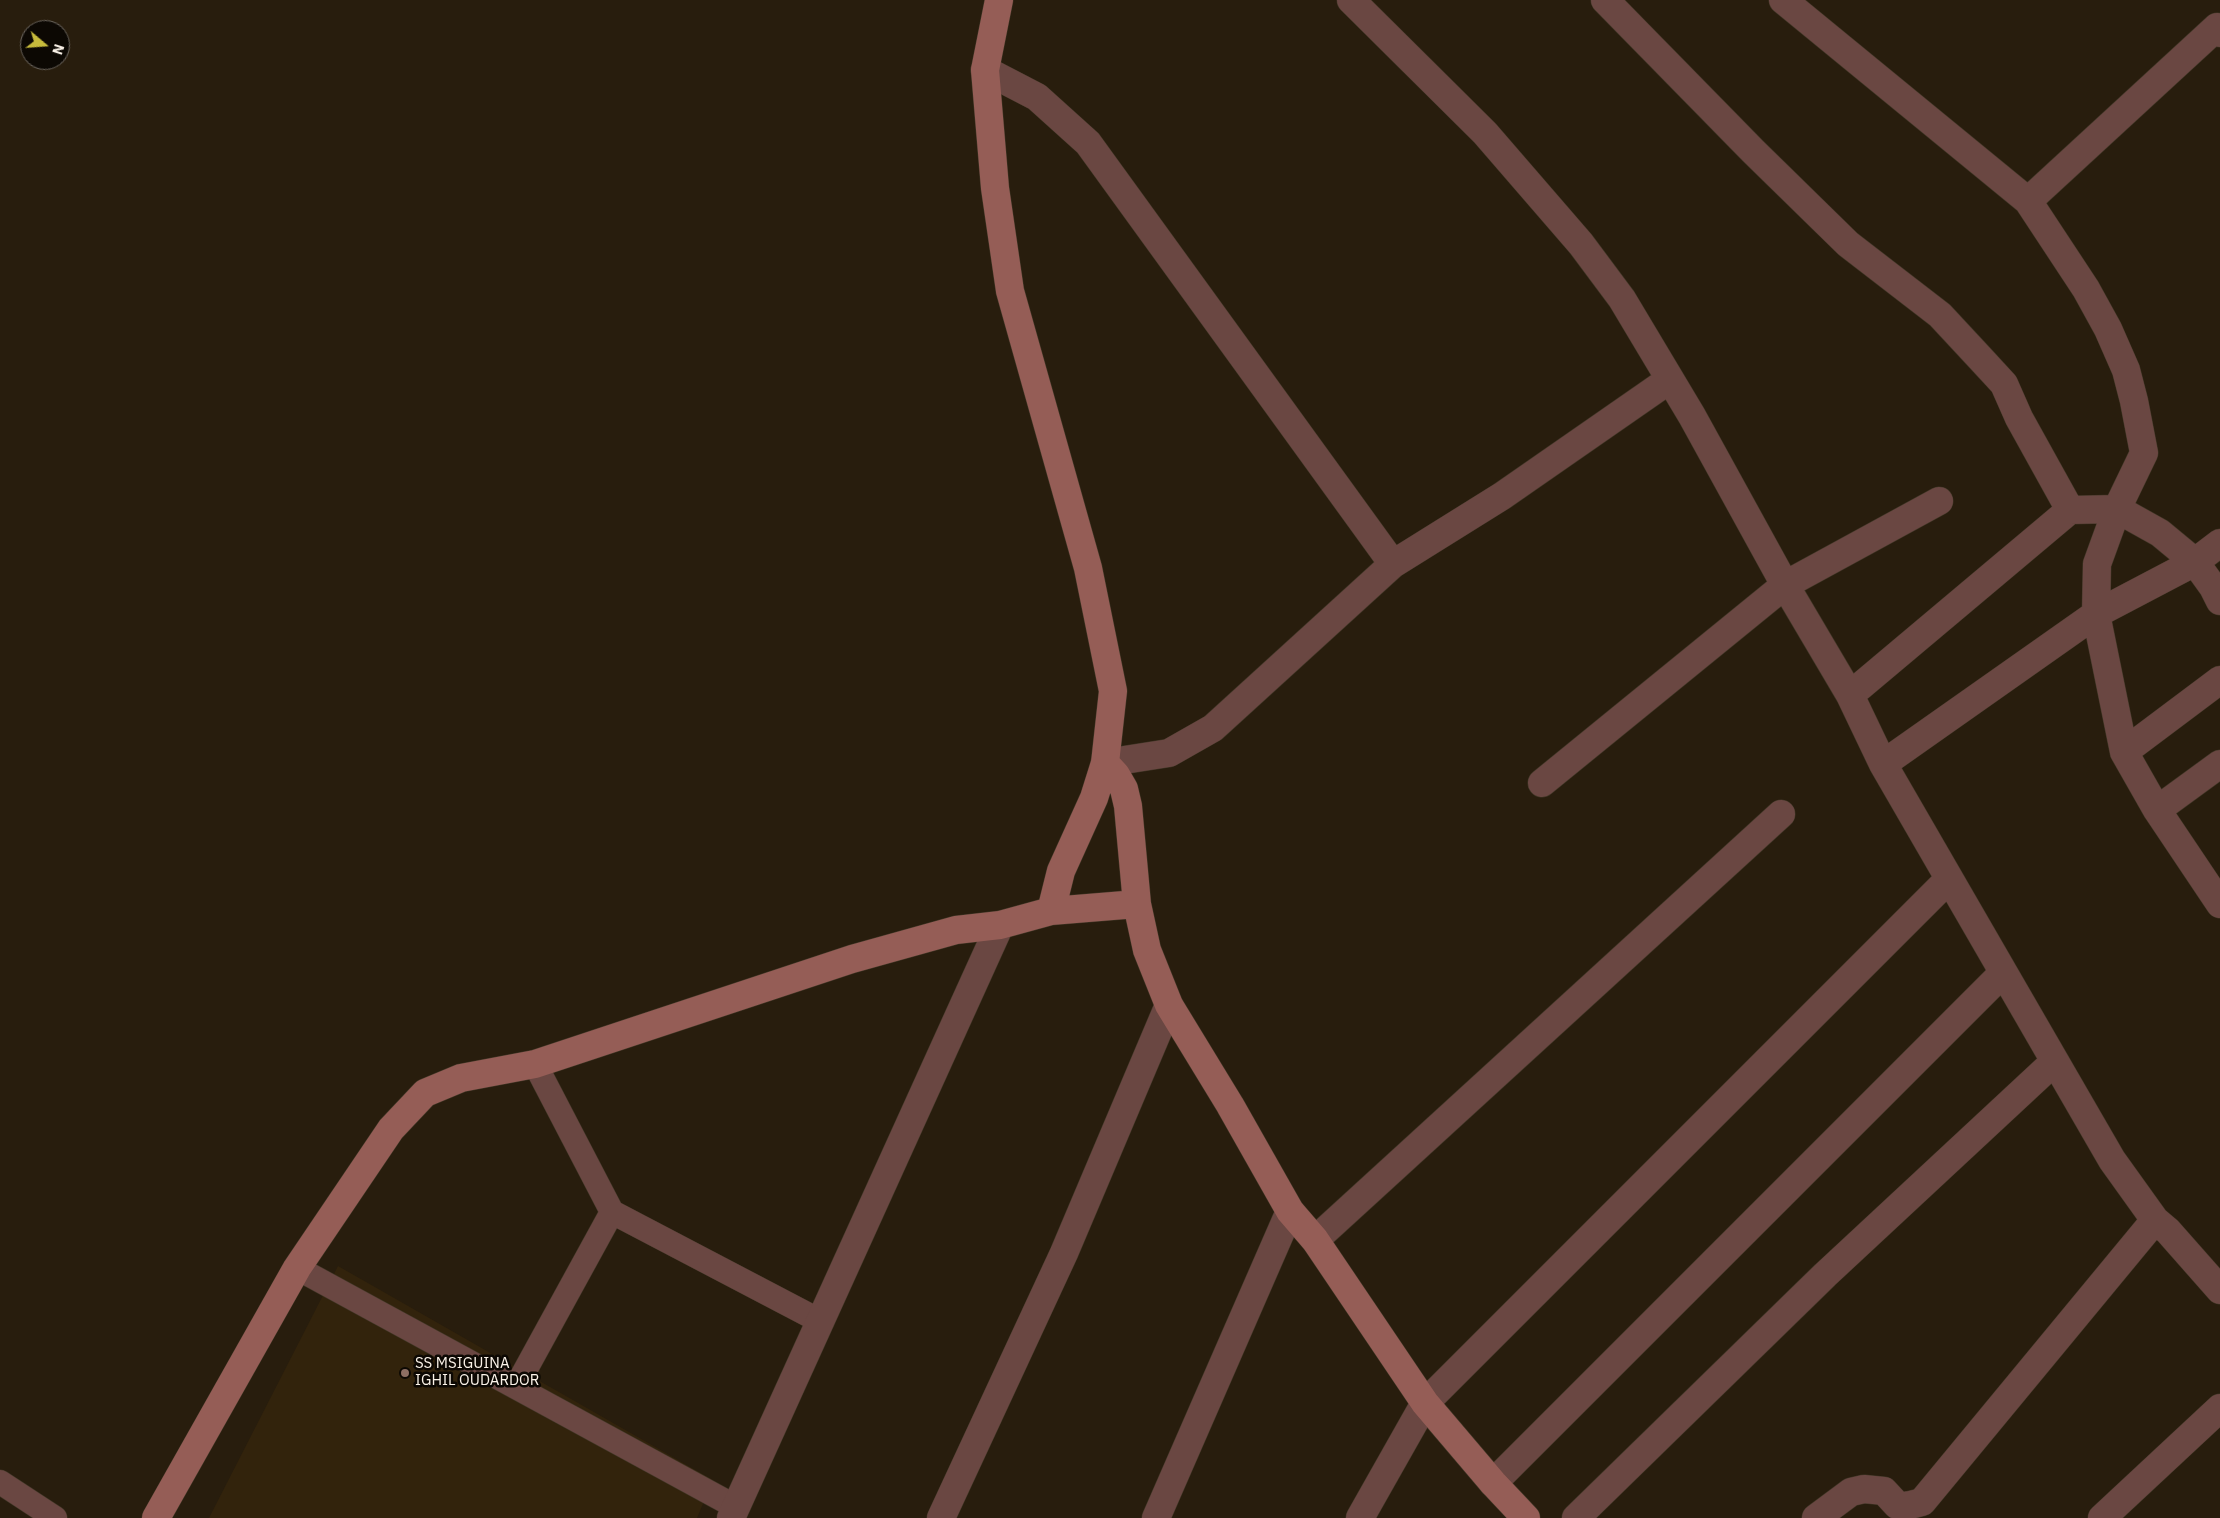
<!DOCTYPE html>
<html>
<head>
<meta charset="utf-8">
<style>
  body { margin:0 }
  #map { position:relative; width:2220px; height:1518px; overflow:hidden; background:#281d0d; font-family:"IBM Plex Sans",sans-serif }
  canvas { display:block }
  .north { position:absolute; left:20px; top:20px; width:50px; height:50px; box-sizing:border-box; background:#0c0803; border:1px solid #6c665f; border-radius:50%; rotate:108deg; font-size:14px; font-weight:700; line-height:20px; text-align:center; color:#fbf3e9 }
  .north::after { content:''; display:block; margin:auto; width:18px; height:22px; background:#c7bb3c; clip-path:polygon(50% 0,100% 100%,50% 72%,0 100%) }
</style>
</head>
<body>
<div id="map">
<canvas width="2220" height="1518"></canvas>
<div class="north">N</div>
</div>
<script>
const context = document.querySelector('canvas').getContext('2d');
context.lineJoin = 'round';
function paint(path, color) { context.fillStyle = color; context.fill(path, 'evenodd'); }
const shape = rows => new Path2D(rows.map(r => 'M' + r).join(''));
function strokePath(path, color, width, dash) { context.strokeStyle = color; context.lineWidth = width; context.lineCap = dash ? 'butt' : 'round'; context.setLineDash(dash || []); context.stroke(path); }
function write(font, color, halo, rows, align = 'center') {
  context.font = font + ' "IBM Plex Sans",sans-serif'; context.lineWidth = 5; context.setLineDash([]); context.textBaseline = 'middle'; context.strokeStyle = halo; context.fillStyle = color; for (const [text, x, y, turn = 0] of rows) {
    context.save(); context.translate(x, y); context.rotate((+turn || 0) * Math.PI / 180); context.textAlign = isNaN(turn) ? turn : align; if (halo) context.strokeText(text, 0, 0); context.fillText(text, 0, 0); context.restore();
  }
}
paint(shape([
  [338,1266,713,1480,697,1518,209,1518]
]), '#32230c');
const lane = shape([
  [612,1212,820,1321],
  [297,1268,736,1507],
  [516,1387,612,1212,535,1064],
  [0,1482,55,1518]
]);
const street = shape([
  [1351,0,1485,133,1581,244,1622,299,1692,416,1785,585,1850,695,1883,764,2112,1160,2155,1220,2168,1231,2220,1290],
  [1605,0,1753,151,1848,244,1940,315,1980,358,2004,384,2019,418,2070,510,2117,509,2160,533,2195,562,2213,587,2220,601],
  [1783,0,2028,201,2086,289,2108,329,2126,370,2134,401,2144,453,2117,509,2097,564,2096,614,2124,752,2157,810,2220,904],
  [985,70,1037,97,1088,143,1393,564],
  [2028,201,2217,27,2220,33],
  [1850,695,2070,510],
  [2124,752,2220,680],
  [1105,763,1169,753,1213,728,1393,564,1502,496,1669,380],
  [1883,764,2096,614,2195,562,2220,543],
  [1542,783,1785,585,1939,501],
  [2157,810,2220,764],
  [1315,1240,1781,814],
  [1493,1483,2003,973],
  [731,1518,1000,925],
  [941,1518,1064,1253,1169,1005],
  [1156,1518,1290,1211],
  [1360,1518,1425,1403,1949,879],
  [1576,1518,1825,1275,2054,1062],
  [1816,1518,1851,1492,1864,1489,1884,1491,1897,1505,1906,1506,1922,1502,2155,1220],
  [2102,1518,2220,1408]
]);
const secondary = shape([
  [999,0,985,70,995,188,1010,291,1088,568,1113,691,1105,763,1094,798,1061,871,1051,911],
  [1105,763,1116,775,1124,789,1128,806,1137,904,1147,950,1169,1005,1230,1105,1290,1211,1315,1240,1425,1403,1493,1483,1526,1518],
  [156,1518,297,1268,391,1129,425,1093,461,1078,535,1064,852,959,956,930,1000,925,1051,911,1137,904]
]);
strokePath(lane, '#413727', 25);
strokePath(street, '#413727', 29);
strokePath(secondary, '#413727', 29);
strokePath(lane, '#6a4742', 24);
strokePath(street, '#6a4742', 28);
strokePath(secondary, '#955d56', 28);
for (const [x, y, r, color] of [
  [405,1373,5,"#8d6e63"]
]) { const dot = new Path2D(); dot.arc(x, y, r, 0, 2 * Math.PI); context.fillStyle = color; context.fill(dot); strokePath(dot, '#0c0803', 2); }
write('15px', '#fbf3e9', '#0c0803', [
  ["SS MSIGUINA",415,1364],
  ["IGHIL OUDARDOR",415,1381]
], 'left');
</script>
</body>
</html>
